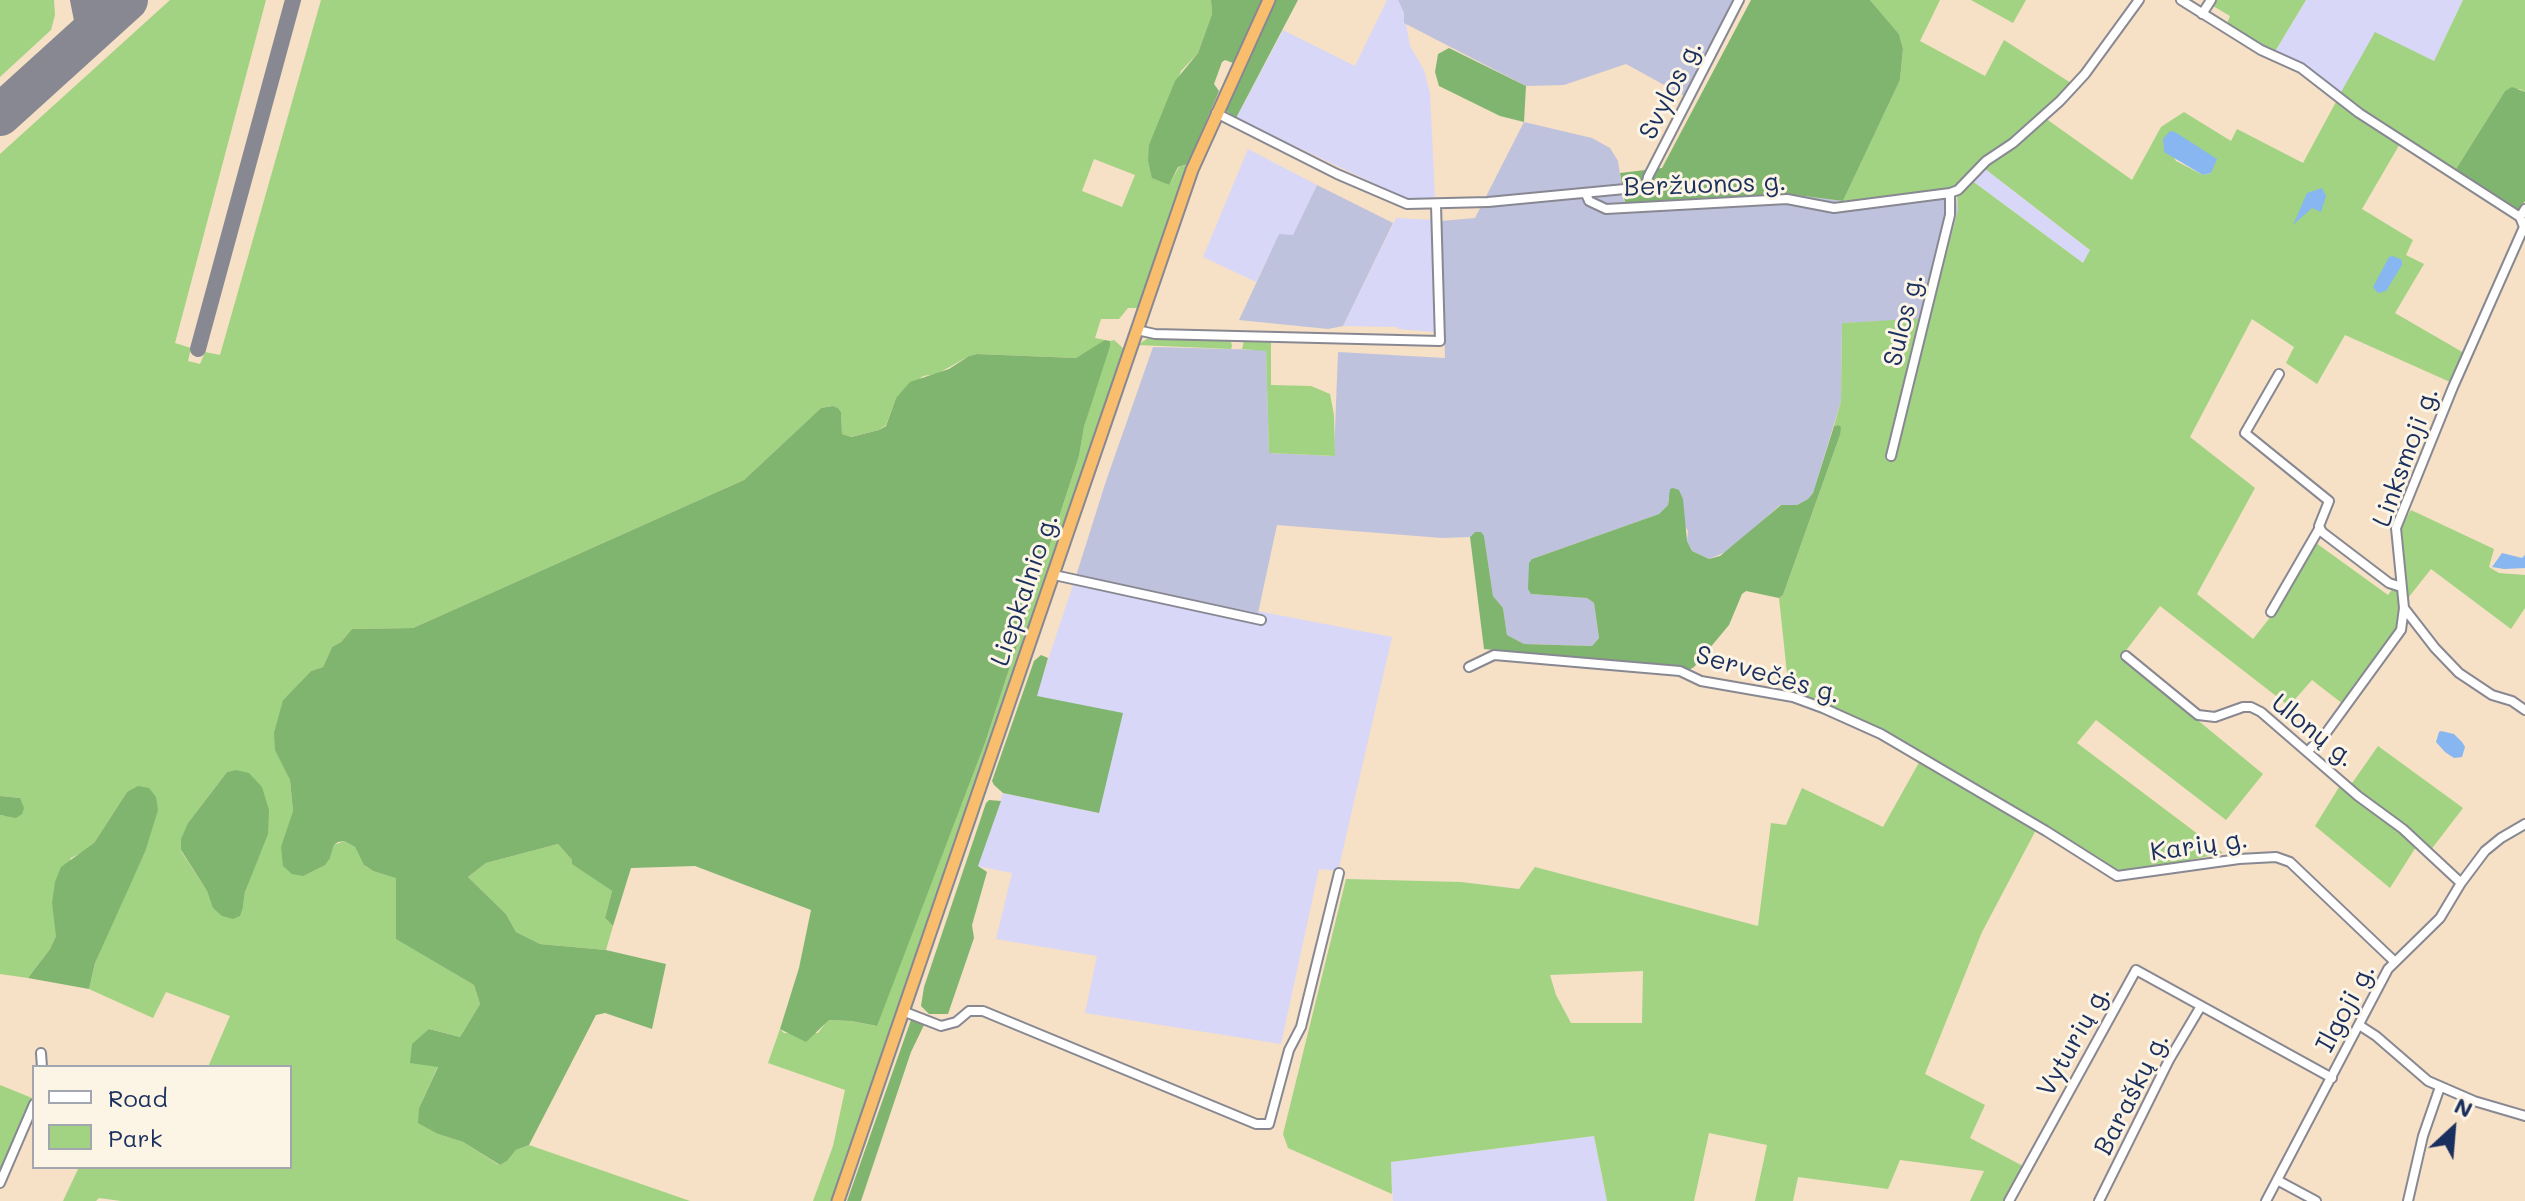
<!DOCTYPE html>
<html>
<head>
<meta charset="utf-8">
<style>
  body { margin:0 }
  #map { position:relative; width:2525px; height:1201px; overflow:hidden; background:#f6e0c6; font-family:Mali,sans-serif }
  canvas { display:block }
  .legend { position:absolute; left:32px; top:1065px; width:260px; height:104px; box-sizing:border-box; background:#fcf5e5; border:2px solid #a2a6af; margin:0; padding:10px 14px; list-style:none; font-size:24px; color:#1b2f5e }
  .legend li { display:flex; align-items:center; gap:16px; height:40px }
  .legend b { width:40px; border:2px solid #a2a6af }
  .north { position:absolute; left:2413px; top:1089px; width:80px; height:80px; -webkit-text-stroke:6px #fcf5e5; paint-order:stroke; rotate:26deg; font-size:22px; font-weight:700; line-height:32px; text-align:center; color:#1b2f5e }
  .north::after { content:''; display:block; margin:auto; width:28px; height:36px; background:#1b2f5e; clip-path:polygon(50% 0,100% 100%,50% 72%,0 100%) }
</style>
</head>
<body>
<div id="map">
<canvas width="2525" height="1201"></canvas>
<ul class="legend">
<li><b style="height:10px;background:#fff"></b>Road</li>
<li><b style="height:22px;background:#a1d382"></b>Park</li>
</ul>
<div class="north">N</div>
</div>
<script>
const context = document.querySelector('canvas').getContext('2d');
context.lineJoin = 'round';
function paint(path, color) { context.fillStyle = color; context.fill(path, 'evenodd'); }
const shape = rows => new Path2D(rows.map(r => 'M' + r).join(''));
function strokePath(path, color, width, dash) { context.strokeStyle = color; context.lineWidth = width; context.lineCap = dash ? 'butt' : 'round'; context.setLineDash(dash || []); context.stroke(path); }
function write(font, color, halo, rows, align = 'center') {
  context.font = font + ' Mali,sans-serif'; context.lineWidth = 6; context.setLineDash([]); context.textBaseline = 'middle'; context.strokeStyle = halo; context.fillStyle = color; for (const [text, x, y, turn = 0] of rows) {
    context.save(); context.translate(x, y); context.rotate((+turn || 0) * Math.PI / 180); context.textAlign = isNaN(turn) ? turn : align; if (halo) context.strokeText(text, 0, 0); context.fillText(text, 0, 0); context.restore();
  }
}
paint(shape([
  [1387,0,1398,0,1404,13,1410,46,1424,70,1430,93,1435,199,1407,199,1236,118,1283,30,1355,66],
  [2306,0,2463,0,2434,61,2340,94,2274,53],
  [1248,149,1317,185,1293,236,1279,235,1256,282,1203,257],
  [1984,168,2091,251,2083,263,1971,180],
  [1396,218,1433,220,1435,332,1398,329,1397,327,1343,326],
  [1076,576,1392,637,1338,871,1319,869,1281,1044,1085,1013,1097,956,996,939,1012,873,977,866,1003,793,1099,813,1036,696],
  [1594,1136,1607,1201,1393,1201,1390,1162]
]), '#d8d7f8');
paint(shape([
  [1398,0,1735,0,1686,97,1626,64,1564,85,1526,86,1404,23,1404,13],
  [1524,122,1592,138,1610,148,1618,161,1624,202,1796,195,1843,201,1955,188,1958,210,1929,319,1842,323,1841,401,1813,493,1808,499,1797,505,1780,505,1728,551,1709,559,1692,551,1687,541,1688,531,1668,498,1668,505,1659,514,1532,559,1531,594,1587,598,1594,603,1599,638,1592,646,1524,644,1507,635,1503,608,1493,596,1484,537,1480,532,1475,532,1470,537,1442,538,1277,525,1258,613,1076,576,1106,481,1153,347,1266,350,1269,453,1334,456,1338,352,1445,358,1441,221,1475,218],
  [1317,185,1393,223,1343,326,1328,329,1239,320,1279,234,1293,235]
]), '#bfc2dd');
paint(shape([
  [0,0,54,0,55,15,51,30,0,77],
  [170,0,266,0,175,343,191,348,188,361,200,364,205,352,220,355,321,0,1211,0,1212,14,1198,53,1181,71,1148,161,1153,178,1169,185,1179,167,1188,164,1138,308,1128,308,1119,319,1101,319,1095,338,1105,340,1100,344,1076,358,977,354,969,356,937,374,923,376,896,398,886,425,879,430,850,437,842,434,841,412,838,408,833,406,821,408,744,480,413,628,352,629,341,642,332,647,323,667,311,671,283,700,285,768,290,780,293,811,290,823,330,858,334,845,344,841,355,847,365,866,373,871,396,877,397,939,474,985,480,1004,460,1037,429,1029,438,1066,419,1108,438,1134,463,1142,499,1165,507,1161,516,1150,529,1145,690,1201,121,1201,99,1198,96,1201,63,1201,79,1167,290,1167,290,1067,208,1067,230,1016,166,992,153,1018,89,989,95,963,107,932,145,852,127,792,94,843,85,851,71,858,52,903,57,926,56,936,50,949,28,978,0,974,0,815,4,816,20,798,0,796,0,154],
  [1094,159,1135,175,1122,207,1082,191],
  [237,770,251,875,245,892,243,907,214,908,207,891,181,851,188,823,227,772],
  [1870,0,1940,0,1920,41,1985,76,2004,40,2071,83,2041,115,1955,188,1843,201,1900,80,1903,49,1899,34],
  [1971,0,2026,0,2013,23],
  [2216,0,2306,0,2274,53,2226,26,2230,16,2213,6],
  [2463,0,2525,0,2525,92,2520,89,2505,91,2456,169,2362,111,2340,94,2375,32,2434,61],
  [2337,100,2401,142,2362,209,2413,240,2406,255,2424,264,2395,313,2464,353,2450,382,2345,335,2317,384,2286,363,2294,347,2252,319,2190,437,2255,488,2197,594,2253,639,2276,610,2316,543,2388,595,2405,572,2400,528,2411,510,2494,549,2489,567,2499,573,2525,575,2525,608,2511,629,2431,569,2401,607,2410,621,2343,704,2312,680,2289,706,2160,606,2121,657,2263,774,2226,820,2096,720,2077,743,2223,853,2128,873,2116,872,1919,752,1789,692,1779,598,1783,595,1840,435,1838,425,1834,426,1841,401,1842,323,1929,318,1958,210,1957,194,1971,180,2083,263,2090,250,1984,168,2045,118,2132,180,2161,127,2184,112,2231,141,2237,129,2303,163],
  [2175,132,2184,140,2211,173,2203,175,2176,161,2163,140],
  [1148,338,1224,338,1231,342,1232,346,1231,349,1138,345],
  [1250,339,1271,341,1271,385,1311,386,1330,394,1334,415,1335,456,1269,453,1266,351,1242,349,1244,341],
  [1114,340,1124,349,834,1201,813,1201,833,1146,845,1090,768,1063,780,1029,784,1033,818,1033,828,1020,851,1021,876,1026,985,743,1079,456,1084,427,1110,341],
  [2378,746,2463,808,2430,851,2419,842,2390,888,2315,826,2341,784,2348,789],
  [1921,759,2037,828,1982,932,1925,1074,1985,1105,1970,1138,2023,1166,2005,1201,1970,1201,1984,1171,1900,1160,1888,1189,1798,1177,1793,1201,1755,1201,1767,1145,1709,1133,1694,1201,1607,1201,1594,1136,1391,1162,1392,1194,1288,1148,1283,1134,1346,879,1461,882,1519,889,1535,867,1758,926,1771,823,1786,825,1802,788,1883,827],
  [1643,971,1642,1023,1571,1023,1556,995,1550,975],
  [558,844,572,860,573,864,612,891,605,918,613,926,606,950,540,944,516,932,506,914,468,877,486,863],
  [0,1085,32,1098,0,1170]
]), '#a1d382');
paint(shape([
  [1211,0,1264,0,1233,63,1225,60,1222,62,1214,84,1219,91,1188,164,1178,167,1169,185,1152,178,1148,161,1149,145,1175,81,1198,53,1212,14],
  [1275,0,1298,0,1236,118,1225,110],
  [1751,0,1870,0,1899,34,1903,49,1900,80,1843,201,1796,195,1625,203,1620,173,1662,168],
  [1449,48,1526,86,1524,122,1500,116,1439,86,1435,72,1438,54],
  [2512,87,2525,92,2525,201,2519,211,2456,169,2505,91],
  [1105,340,1110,341,1110,346,1084,427,1079,456,985,743,877,1026,851,1021,829,1020,806,1042,780,1029,799,968,811,910,695,866,631,868,613,926,605,918,612,891,572,864,572,860,558,844,486,863,468,877,506,914,516,932,540,944,606,950,666,964,652,1029,605,1013,596,1015,529,1145,516,1150,507,1161,500,1165,463,1142,438,1134,418,1123,419,1108,438,1067,410,1063,412,1044,429,1029,460,1037,480,1004,474,985,396,939,396,878,373,871,364,865,355,847,344,841,338,842,334,845,330,858,325,865,303,876,292,874,283,866,281,847,293,811,290,780,275,750,274,733,283,700,311,671,323,667,332,647,341,642,352,629,413,628,744,480,821,408,833,406,838,408,841,412,842,434,851,437,879,430,886,426,896,398,910,382,949,369,969,356,977,354,1076,358],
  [1838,425,1841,427,1840,435,1783,595,1779,598,1746,591,1742,594,1729,625,1694,667,1689,670,1484,649,1470,537,1475,532,1481,532,1484,536,1493,596,1503,608,1507,635,1524,644,1592,646,1599,638,1594,603,1587,598,1531,594,1528,589,1529,563,1532,559,1659,514,1668,505,1670,489,1673,488,1679,490,1683,499,1687,541,1692,551,1709,559,1720,556,1781,505,1797,505,1808,499,1813,493,1834,426],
  [1041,655,1048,658,1037,696,1123,713,1099,813,1003,793,994,785,992,781,1034,661],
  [236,770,249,773,262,787,269,810,268,834,245,892,243,907,240,916,233,919,222,916,213,908,207,891,181,850,181,839,188,823,227,772],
  [138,786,149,788,156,797,158,810,145,852,95,963,89,989,28,978,50,949,56,936,52,903,55,882,61,867,94,843,127,792],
  [0,796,20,798,24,808,22,814,16,818,0,815],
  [989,800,1001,801,978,866,987,872,972,925,974,938,948,1014,929,1014,921,1006,924,987,986,803],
  [911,1020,924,1025,911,1052,861,1201,847,1201]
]), '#80b570');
paint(shape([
  [2170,131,2175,132,2217,159,2211,173,2203,175,2164,152,2163,139],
  [2322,188,2326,196,2321,212,2312,208,2293,225,2307,193],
  [2393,256,2402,260,2402,265,2386,291,2378,293,2373,287,2389,257],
  [2502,553,2522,558,2525,555,2525,568,2504,569,2492,567],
  [2441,731,2454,734,2462,742,2465,747,2462,757,2454,758,2445,752,2436,742,2439,732]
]), '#87b6f1');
strokePath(shape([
  [84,0,109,5,125,0],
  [70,52,78,39,83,25,78,0],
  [198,349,293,0]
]), '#888892', 16);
strokePath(shape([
  [0,115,127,0]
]), '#888892', 42);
const minor = shape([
  [2181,0,2261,50,2301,68,2359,113,2520,217],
  [2202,14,2211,0],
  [1216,113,1337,174,1407,204,1488,202,1646,187,1648,177,1739,0],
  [1586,194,1589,201,1606,209,1787,199,1834,208,1950,193,1958,190,1986,161,2013,143,2060,101,2085,74,2139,0],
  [1137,330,1155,334,1440,341,1436,205],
  [2279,374,2245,433,2329,501,2319,526,2322,532,2389,583,2401,587],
  [1891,456,1950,215,1950,193],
  [1054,575,1261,620],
  [2404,608,2435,648,2459,673,2492,695,2512,701,2525,710],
  [2271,612,2319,529],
  [2126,656,2198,715,2215,717,2243,707,2251,707,2261,712,2358,796,2403,829,2461,883],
  [1469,667,1494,655,1680,671,1701,681,1793,697,1823,708,1881,734,2046,831,2117,876,2239,859,2276,857,2290,862,2394,961],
  [2308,751,2326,733,2401,630,2404,608,2396,528,2453,387,2524,227,2520,217,2525,209],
  [905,1012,941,1026,956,1022,969,1011,983,1011,1256,1124,1269,1124,1289,1050,1301,1027,1339,873],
  [2359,1025,2376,1036,2428,1081,2474,1101,2525,1116],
  [41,1053,42,1067],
  [2277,1180,2316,1201],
  [0,1183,34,1104],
  [2009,1201,2136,970,2332,1078],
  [2099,1201,2169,1060,2201,1006],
  [2266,1201,2388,969,2440,918,2461,883,2485,851,2501,838,2525,824],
  [2408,1201,2423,1136,2440,1087]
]);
const highway = shape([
  [838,1201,1192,170,1269,0]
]);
strokePath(minor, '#888892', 12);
strokePath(highway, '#888892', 15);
strokePath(minor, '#fff', 8);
strokePath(highway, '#f9be6d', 11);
write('26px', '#1b2f5e', '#fcf5e5', [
  ["Svylos g.",1671,90,-63],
  ["Beržuonos g.",1705,185,-2],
  ["Sulos g.",1904,320,-76],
  ["Linksmoji g.",2406,457,-70],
  ["Liepkalnio g.",1025,590,-71],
  ["Servečės g.",1768,675,16],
  ["Ulonų g.",2313,731,39],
  ["Karių g.",2199,846,-8],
  ["Ilgoji g.",2346,1008,-62],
  ["Vyturių g.",2074,1041,-61],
  ["Baraškų g.",2132,1094,-63]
]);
</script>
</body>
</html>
